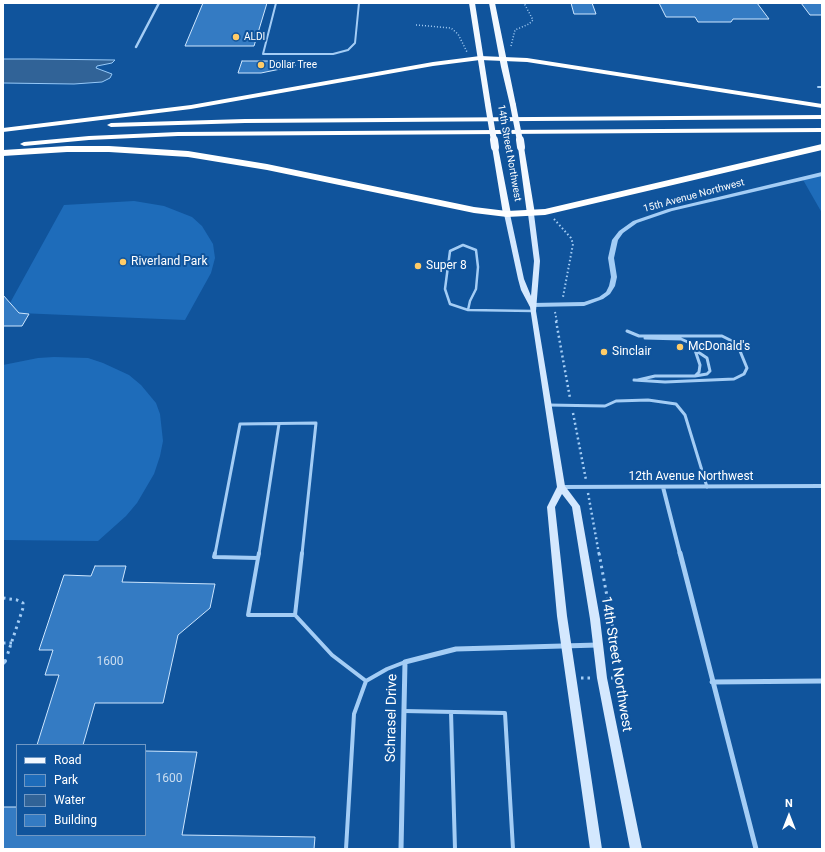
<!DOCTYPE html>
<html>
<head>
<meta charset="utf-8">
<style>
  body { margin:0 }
  #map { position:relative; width:825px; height:852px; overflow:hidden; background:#10549c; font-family:Roboto,sans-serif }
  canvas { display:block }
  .frame { position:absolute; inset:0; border:4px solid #fff; pointer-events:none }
  .legend { position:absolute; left:16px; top:744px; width:130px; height:92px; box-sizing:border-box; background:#10549c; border:1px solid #7098c4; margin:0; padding:5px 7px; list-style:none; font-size:12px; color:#fff }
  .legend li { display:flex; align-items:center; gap:8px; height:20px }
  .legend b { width:20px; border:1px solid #7098c4 }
  .north { position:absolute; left:769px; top:796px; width:40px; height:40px; -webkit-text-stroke:3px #10549c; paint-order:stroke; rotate:0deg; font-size:11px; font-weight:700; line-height:16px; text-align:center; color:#fff }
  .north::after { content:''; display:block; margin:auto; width:14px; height:18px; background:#fff; clip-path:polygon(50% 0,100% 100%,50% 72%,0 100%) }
</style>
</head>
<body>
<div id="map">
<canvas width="825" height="852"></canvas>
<div class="frame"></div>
<ul class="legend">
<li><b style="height:5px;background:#f2f8ff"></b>Road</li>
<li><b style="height:11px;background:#1e6cba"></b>Park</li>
<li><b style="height:11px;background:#316397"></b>Water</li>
<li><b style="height:11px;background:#347bc3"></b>Building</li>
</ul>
<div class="north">N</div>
</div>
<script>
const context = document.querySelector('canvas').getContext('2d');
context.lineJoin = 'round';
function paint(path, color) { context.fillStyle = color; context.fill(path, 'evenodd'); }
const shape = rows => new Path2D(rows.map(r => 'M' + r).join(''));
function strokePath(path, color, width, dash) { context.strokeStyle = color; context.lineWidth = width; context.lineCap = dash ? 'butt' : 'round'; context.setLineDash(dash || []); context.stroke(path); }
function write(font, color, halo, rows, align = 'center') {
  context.font = font + ' Roboto,sans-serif'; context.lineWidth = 4; context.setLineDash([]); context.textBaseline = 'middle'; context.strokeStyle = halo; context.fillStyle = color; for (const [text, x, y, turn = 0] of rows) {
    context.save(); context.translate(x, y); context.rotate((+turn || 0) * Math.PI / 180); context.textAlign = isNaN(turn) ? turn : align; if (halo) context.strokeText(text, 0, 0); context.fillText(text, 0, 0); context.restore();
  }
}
paint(shape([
  [822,174,822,213,802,178],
  [134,201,164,206,192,217,202,226,213,244,215,258,211,273,185,320,19,313,10,303,64,205],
  [54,357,88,358,103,363,129,375,141,385,156,403,160,414,163,441,160,456,154,474,137,503,126,516,98,541,3,540,3,365,38,358]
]), '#1e6cba');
const water = shape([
  [3,59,35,59,115,60,112,63,97,66,96,68,112,74,110,78,102,82,74,84,3,83,3,59]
]);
paint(water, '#316397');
strokePath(water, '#96c9f8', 1);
const building = shape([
  [203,3,267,3,254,46,185,46,203,3],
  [571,3,592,3,596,14,574,14,571,3],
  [659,3,757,3,769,19,733,19,731,22,698,22,695,17,666,17,659,3],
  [801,3,822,3,822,15,810,15,801,3],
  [242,61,295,61,295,66,261,73,238,73,242,61],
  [3,295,19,313,29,314,22,326,3,326,3,295],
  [95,566,126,566,122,582,215,584,210,608,178,635,163,703,95,703,83,745,37,745,59,675,45,675,53,650,39,650,64,575,91,576,95,566],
  [145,751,197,752,182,835,315,837,314,849,3,849,3,807,17,807,17,835,145,835,145,751]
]);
paint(building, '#347bc3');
strokePath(building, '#cde6fe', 1);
strokePath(shape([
  [416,25,451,28,458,34,467,52],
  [511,46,515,30,529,24,533,20,524,3]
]), '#a4cdf5', 1.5, [1, 2]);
strokePath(shape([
  [554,219,571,238,573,244,563,297],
  [555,312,557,322]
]), '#a4cdf5', 2, [1.5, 2.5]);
strokePath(shape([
  [556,321,570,398],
  [573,413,586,480],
  [588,493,599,554]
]), '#a4cdf5', 2.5, [2, 3]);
strokePath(shape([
  [599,553,622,678,611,678],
  [3,598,17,600,23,603,23,608,7,656],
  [3,643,12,643],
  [581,678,592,678]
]), '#a4cdf5', 3, [2.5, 4]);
strokePath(shape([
  [276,3,263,54,333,54,348,50,355,43,359,3],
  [818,87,822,87]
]), '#a4cdf5', 2);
strokePath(shape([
  [463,245,476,250,478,267,476,289,470,301,468,310,450,304,445,289,450,251,463,245],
  [468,310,533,311]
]), '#a4cdf5', 2.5);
strokePath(shape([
  [627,331,639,336,722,336,734,342,740,351,747,368,744,374,734,379,665,382,634,380],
  [695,350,707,358,710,371,707,374,695,376],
  [638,380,655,376,695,376,699,372,700,365,695,350,690,343,681,339,645,338],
  [548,405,605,406,616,401,648,400,676,404,685,415,707,487],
  [215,554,240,424,316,423,302,554],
  [259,554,279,424]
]), '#a4cdf5', 3);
strokePath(shape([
  [215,553,214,557,258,558,248,615,295,615],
  [258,558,259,553],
  [295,615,332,655,366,681,354,714,346,849],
  [295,615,302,553],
  [3,663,5,661],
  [366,681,387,669,405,662],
  [404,711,505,713,513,849],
  [451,712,455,849]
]), '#a4cdf5', 4);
strokePath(shape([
  [136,47,159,3]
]), '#a4cdf5', 2.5);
strokePath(shape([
  [561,487,822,486],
  [663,487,680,554]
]), '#a4cdf5', 4);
strokePath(shape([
  [680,553,756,849],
  [712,682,822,681],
  [401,849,405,662,456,649,598,645]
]), '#a4cdf5', 5);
paint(shape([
  [822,172,822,176,672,211,637,223,623,233,618,240,614,258,617,277,615,286,610,294,603,299,584,306,532,307,529,305,532,303,584,302,599,297,606,292,609,286,611,277,608,258,612,240,619,231,633,221,668,209,822,172]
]), '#a4cdf5');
paint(shape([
  [507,212,510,214,524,279,531,296,534,261,528,214,531,212,534,214,540,261,536,311,565,486,580,506,600,619,607,678,642,849,630,849,597,678,590,619,572,507,562,494,555,507,567,616,602,849,590,849,557,616,547,507,557,487,530,307,521,290,518,279,504,214,507,212]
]), '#d4e8fe');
paint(shape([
  [469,3,475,3,491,105,488,107,485,105,469,3],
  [489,3,495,3,516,105,513,107,510,105,501,67,489,3],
  [495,145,498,147,511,214,507,216,503,214,492,147,495,145],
  [521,145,524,147,535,214,531,216,527,214,518,147,521,145]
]), '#f2f8ff');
paint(shape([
  [480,56,527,58,822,104,822,108,527,62,480,60,433,66,191,109,3,132,3,128,191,105,433,62,480,56],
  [822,115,822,119,245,123,111,127,107,125,111,123,245,119,822,115],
  [822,128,822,132,178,136,89,140,24,146,20,144,24,142,89,136,178,132,822,128],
  [822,144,822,150,545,215,507,217,474,213,267,170,188,157,109,152,67,152,3,156,3,150,67,146,109,146,188,151,267,164,474,207,507,211,545,209,822,144]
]), '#fff');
strokePath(shape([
  [488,105,494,141],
  [513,105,520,141]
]), '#f2f8ff', 6);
strokePath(shape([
  [494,140,495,147],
  [520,140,521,147]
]), '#f2f8ff', 8);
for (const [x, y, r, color] of [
  [236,37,4,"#ffcc68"],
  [261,65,4,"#ffcc68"],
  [123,262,4,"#ffcc68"],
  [418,266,4,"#ffcc68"],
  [680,347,4,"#ffcc68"],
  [604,352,4,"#ffcc68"]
]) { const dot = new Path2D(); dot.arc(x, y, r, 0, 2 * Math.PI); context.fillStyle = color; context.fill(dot); strokePath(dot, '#10549c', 1.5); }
write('10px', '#fff', '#10549c', [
  ["ALDI",244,37],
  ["Dollar Tree",269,65]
], 'left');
write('10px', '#fff', '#10549c', [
  ["14th Street Northwest",509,153,80],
  ["15th Avenue Northwest",694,196,-15]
]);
write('12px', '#fff', '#10549c', [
  ["Riverland Park",131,262],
  ["Super 8",426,266],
  ["McDonald's",688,347],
  ["Sinclair",612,352]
], 'left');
write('12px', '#fff', '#10549c', [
  ["12th Avenue Northwest",691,477]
]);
write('12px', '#ccdef0', null, [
  ["1600",110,662],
  ["1600",169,779]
]);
write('14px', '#fff', '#10549c', [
  ["14th Street Northwest",616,664,81],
  ["Schrasel Drive",392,718,-89]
]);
</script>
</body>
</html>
